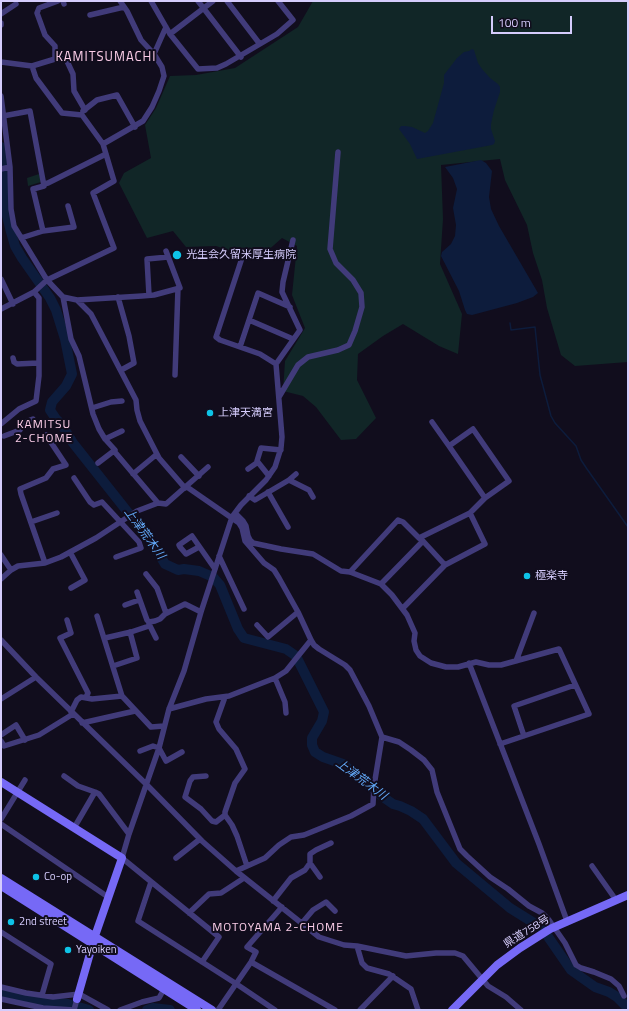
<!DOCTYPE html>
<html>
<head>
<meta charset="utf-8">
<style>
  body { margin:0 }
  #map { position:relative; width:629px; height:1011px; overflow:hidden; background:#110d1d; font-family:"Titillium Web",sans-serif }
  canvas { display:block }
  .frame { position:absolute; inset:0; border:2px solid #d5ccfc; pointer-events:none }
  .scale { position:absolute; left:491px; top:16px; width:81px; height:18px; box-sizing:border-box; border:2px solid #d5ccfc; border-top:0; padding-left:5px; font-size:12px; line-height:14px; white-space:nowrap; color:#d5ccfc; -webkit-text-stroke:3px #110d1d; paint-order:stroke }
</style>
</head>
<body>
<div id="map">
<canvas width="629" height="1011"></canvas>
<div class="frame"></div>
<div class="scale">100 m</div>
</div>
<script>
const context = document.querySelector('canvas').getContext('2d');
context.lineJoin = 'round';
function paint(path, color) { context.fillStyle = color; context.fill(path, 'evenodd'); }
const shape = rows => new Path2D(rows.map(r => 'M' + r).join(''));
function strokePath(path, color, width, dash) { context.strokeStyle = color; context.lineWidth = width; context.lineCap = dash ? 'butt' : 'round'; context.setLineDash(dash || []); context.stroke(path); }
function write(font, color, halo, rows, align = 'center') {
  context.font = font + ' "Titillium Web","Noto Sans JP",sans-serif'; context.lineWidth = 4; context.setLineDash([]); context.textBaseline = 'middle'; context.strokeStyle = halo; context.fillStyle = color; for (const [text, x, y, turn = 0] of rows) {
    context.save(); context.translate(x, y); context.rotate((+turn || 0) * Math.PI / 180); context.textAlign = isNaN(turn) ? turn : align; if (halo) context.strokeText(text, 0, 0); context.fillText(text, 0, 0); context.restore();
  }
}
paint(shape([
  [313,1,628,1,628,362,575,366,561,355,547,308,542,280,533,253,527,225,505,180,500,159,441,165,443,219,440,264,462,314,458,354,439,346,403,324,383,336,358,354,357,380,376,418,356,439,341,440,316,407,303,396,283,391,285,361,305,328,292,295,297,246,282,238,257,260,216,246,186,247,173,231,147,238,119,183,124,173,151,158,145,125,156,108,170,76,196,75,235,68,298,27],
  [39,174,41,182,28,186,27,178]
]), '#112627');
paint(shape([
  [472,49,474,50,478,63,482,69,490,78,498,84,500,87,500,92,494,110,491,124,491,129,495,141,494,144,492,145,417,159,410,144,399,129,401,126,405,126,412,127,425,133,428,131,433,123,444,83,444,75,457,58,464,52,469,51],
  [481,160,486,163,492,171,489,197,491,209,499,226,538,293,533,297,517,303,472,315,467,314,465,310,459,291,441,256,442,252,451,244,455,236,456,225,453,208,457,189,453,178,445,167]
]), '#0d1c3c');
strokePath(shape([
  [510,323,511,330,535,327,540,375,551,416,555,423,576,446,581,460,587,469,628,527]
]), '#0d1c3c', 1.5);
strokePath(shape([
  [1,147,5,208,11,232,15,246,22,258,50,298,56,310,65,339,72,374,66,386,52,402,50,410,56,419,62,425,73,443,153,544,165,564,178,570,184,569,199,571,213,577,220,585,238,629,244,638,286,649,296,656,324,712,322,721,312,738,312,745,315,752,323,757,343,764,383,797,393,804,400,806,411,811,423,819,456,863,510,908,542,928,571,970,595,987,609,992,617,997,628,1008],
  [1,993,12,997,68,1004,89,1010],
  [147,1010,153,1008,170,1010]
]), '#0d1c3c', 10);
strokePath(shape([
  [63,1,64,4],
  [120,1,127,11,141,40,154,54],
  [151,1,170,34,198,69,217,68,226,64,277,34,293,20,278,1],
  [198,1,241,57],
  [227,1,259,43],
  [1,14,16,4],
  [90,15,124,7],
  [1,23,1,25],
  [170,34,213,1],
  [55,59,55,46,45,35,37,13,39,8,58,1],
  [1,62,32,66,36,78,62,113,82,115,103,144,114,181,93,193,114,248,47,280,34,292,1,309],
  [32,66,55,59,66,59,73,74,74,91,85,110],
  [1,96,10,167,11,209,14,226,47,280,63,297,71,339,79,356,93,414,99,429,105,439,115,450,98,463],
  [83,111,97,100,117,95,135,127],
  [3,116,30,111,44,186,33,189,43,231,21,238],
  [103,144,143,121,152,107,159,91,164,76,162,67,154,54,166,27],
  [1,169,10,167],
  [44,184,48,183,106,154],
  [43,231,74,227,68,206],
  [241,261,216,337,220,340,260,354,276,364],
  [1,279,13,304],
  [149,295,147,259,168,257],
  [63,297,77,300,91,314,136,400,137,410,140,421,159,458,185,488],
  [118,297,129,336,134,363,123,369],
  [77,300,142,296,154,295,180,288,166,251],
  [249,320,293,339],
  [240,347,258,293,290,307],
  [13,358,14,362,17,364,38,363],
  [175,375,178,288],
  [279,397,298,365,308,357,338,350,349,345,355,331,362,307,361,293,353,280,336,263,330,249,338,152],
  [92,408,111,402,122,401],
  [432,422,449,446],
  [1,424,19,409,36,401,39,376,39,298,34,292],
  [473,429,509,481,485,498,449,446,473,429],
  [4,436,20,430,23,423,33,419],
  [105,439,122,431],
  [114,451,158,503],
  [181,457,199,476],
  [248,469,258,462],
  [133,474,157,454],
  [269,476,257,461,261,448,281,450],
  [74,478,90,502,94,505,102,502,139,542,141,548,116,557],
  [289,480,309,490,313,497],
  [187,487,239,523,242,528,245,541,264,563,274,570,279,578,298,612,311,640,314,645,319,649,345,665,350,670,369,706,382,737,374,786,373,804,351,816,304,835,291,837,279,845,265,858,236,871],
  [268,492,288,527],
  [249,496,255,500,289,480,296,474],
  [235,513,243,521,246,526,248,536,250,540,253,543,281,549,313,554,341,571,350,572,381,584,392,595,407,615,415,633,414,641,416,650,420,656,431,663,446,667,458,667,476,662,489,665,501,665,559,649,589,714,500,744],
  [31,522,57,513],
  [423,541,445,565],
  [199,547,186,554,180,547,179,545,192,536,215,569],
  [70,552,85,580,71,588],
  [1,555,11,570],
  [219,556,244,609],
  [45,563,21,494,20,489,46,478,53,469,66,465,46,435],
  [350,572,398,520,403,522,419,538,470,513,485,498],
  [146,574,157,588,166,613],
  [1,579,11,570,18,566,45,563,61,557,96,538,137,511,158,503,166,504,208,467],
  [381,584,423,541,419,538],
  [137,592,147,620,149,622,155,621,160,619,165,614,185,604,201,612],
  [125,605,139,600],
  [403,608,445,565,485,544,470,513],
  [97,616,122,696,151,727,164,726],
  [67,620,71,633,60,638,88,693,86,697],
  [149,624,156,638],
  [257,625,268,637,298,612],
  [105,638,131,632,149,626],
  [1,640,36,677,146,784,202,841,236,871,319,937,344,945,357,946,406,956,436,953,455,953,463,956,488,986,506,997,521,1010],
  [516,661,534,613],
  [469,663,539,844,567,921],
  [113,666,137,658,130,632],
  [275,678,285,702,286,713],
  [225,697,216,722,219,729,236,749,245,769,235,783,225,812,225,815,232,825,237,836,247,866],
  [1,699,36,677],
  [169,709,206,699,229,696,275,678,286,671,311,640],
  [71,712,77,700,81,697,92,699,122,696],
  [82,723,135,711],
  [1,735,16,725,25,740],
  [524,736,514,706,575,685],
  [382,737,399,742,411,750,424,760,432,770,437,792,460,849,467,856,490,877,508,889,529,906,542,913,549,920,565,943,576,965,581,968,594,972,611,979,619,986,624,996],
  [1,741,4,746,39,735,73,714],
  [140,751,153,746,159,748,166,761,182,752],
  [64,776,78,786,95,792],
  [206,776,193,777,190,781,185,797,201,809,212,821,216,822,225,815],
  [1,819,25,780],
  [1,824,108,897],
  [74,828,95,792,99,794,129,834],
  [176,858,200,839],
  [310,863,310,854,316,850,331,843],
  [592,866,616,900],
  [151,882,138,921,235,983,275,1010],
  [273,901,291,878,305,870,310,863,320,877],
  [189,913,209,894,221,893,244,878],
  [302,923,313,910,326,902,335,911],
  [1,932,51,964,42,995],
  [357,946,362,963,367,968,389,974,411,989,418,1010],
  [202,962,219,937,122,858,129,834,159,748,169,709,184,671,201,612,232,517,241,505,266,480,275,467,281,448,282,437,276,364,300,330,282,292,283,282,293,240],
  [251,962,335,1010],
  [1,987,26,993,53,997,79,994,108,1010],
  [1,999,43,1008,74,1010,77,999],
  [120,1010,142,1002,159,998,164,989],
  [218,1010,251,962,256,952,247,947,282,907],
  [360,1010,393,976]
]), '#413b7a', 5.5);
strokePath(shape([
  [1,782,122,858,95,936,77,999],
  [1,878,212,1010],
  [1,886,197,1010],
  [452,1010,497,965,520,948,550,929,628,895]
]), '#7669f6', 8);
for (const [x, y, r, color] of [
  [177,255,5,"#0ec3e7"],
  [210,413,4,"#0ec3e7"],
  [527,576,4,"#0ec3e7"],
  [36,877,4,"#0ec3e7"],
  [11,922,4,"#0ec3e7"],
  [68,950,4,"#0ec3e7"]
]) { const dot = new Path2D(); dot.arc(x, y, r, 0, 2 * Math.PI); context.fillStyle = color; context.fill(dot); strokePath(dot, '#110d1d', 1.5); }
write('11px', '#d5ccfc', '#110d1d', [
  ["光生会久留米厚生病院",186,255],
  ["上津天満宮",218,413],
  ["極楽寺",535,576],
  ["Co-op",44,877],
  ["2nd street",19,922],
  ["Yayoiken",76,950]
], 'left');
write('11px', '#d5ccfc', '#110d1d', [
  ["県道758号",527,932,-32]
]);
context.letterSpacing = '1px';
write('12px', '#fccee9', '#110d1d', [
  ["KAMITSU",44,425],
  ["2-CHOME",44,439],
  ["MOTOYAMA 2-CHOME",278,928]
]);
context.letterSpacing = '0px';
write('italic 12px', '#61a7f6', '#110d1d', [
  ["上津荒木川",144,534,54],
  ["上津荒木川",361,780,36]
]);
context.letterSpacing = '1px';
write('13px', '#fccee9', '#110d1d', [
  ["KAMITSUMACHI",106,58]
]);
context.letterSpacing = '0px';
</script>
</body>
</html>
